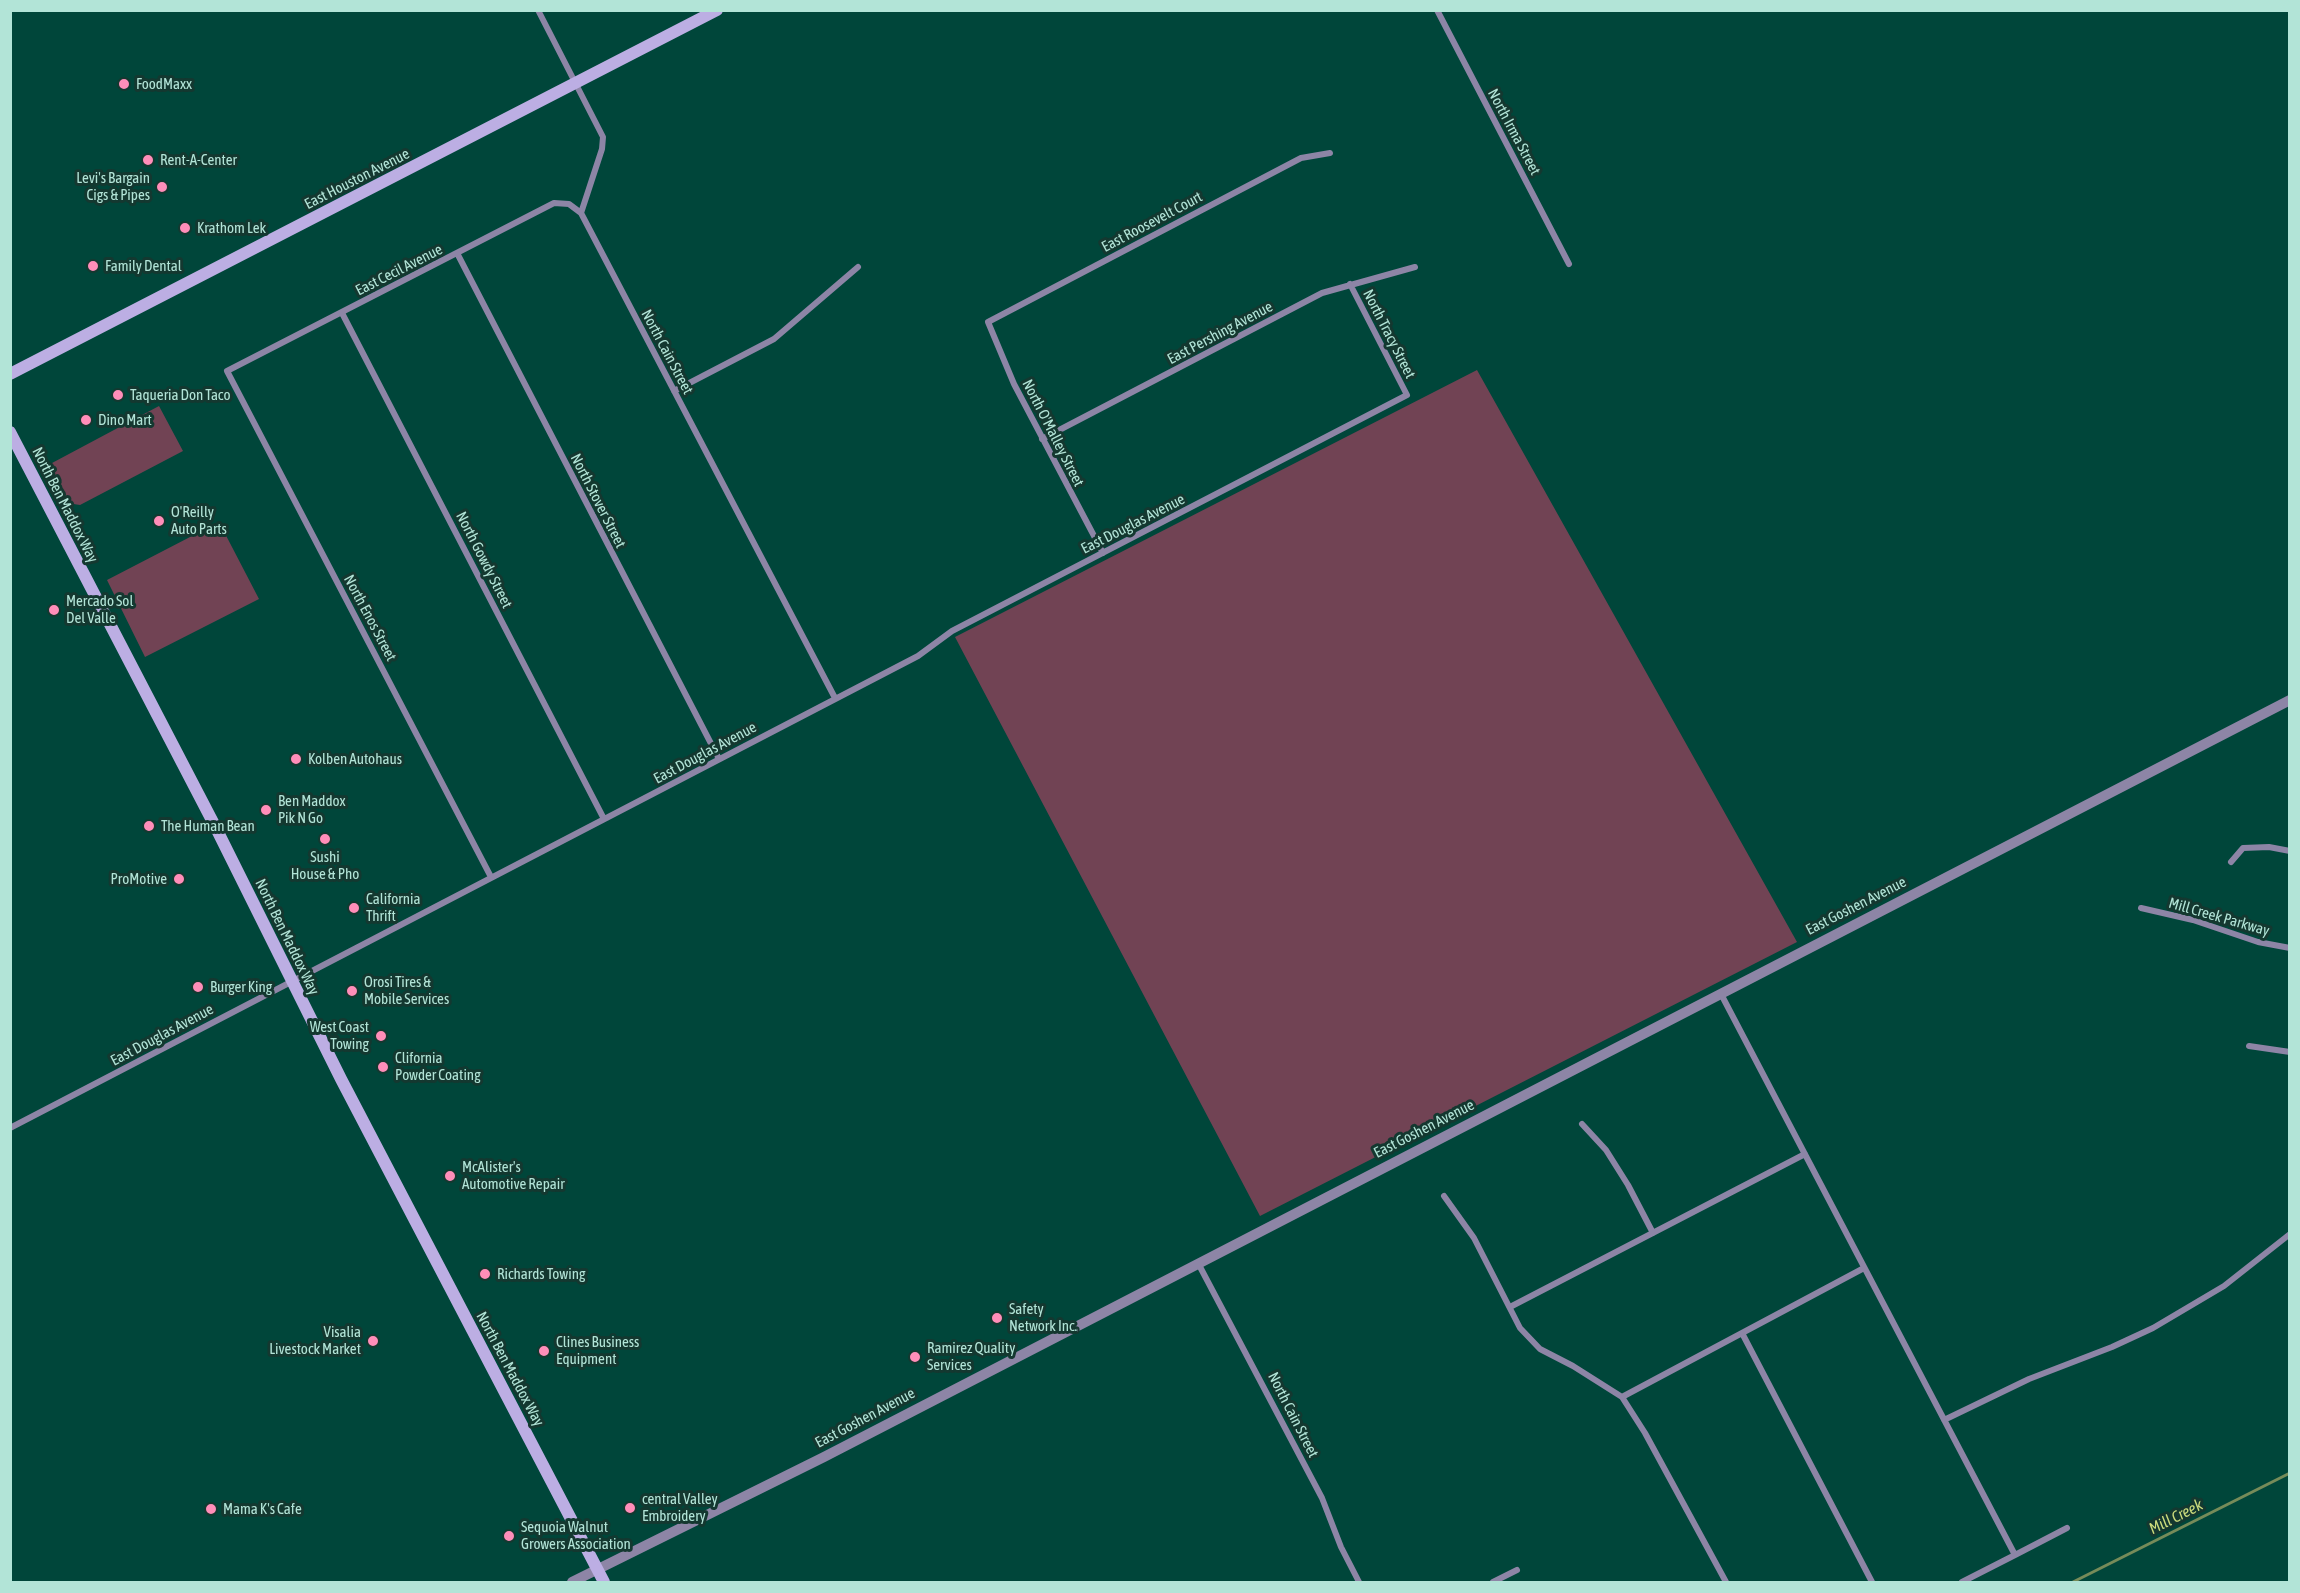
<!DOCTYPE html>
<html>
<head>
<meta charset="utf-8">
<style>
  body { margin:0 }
  #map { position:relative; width:2300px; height:1593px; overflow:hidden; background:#00463a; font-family:"Asap Condensed",sans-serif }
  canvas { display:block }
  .frame { position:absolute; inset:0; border:12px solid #b2e4d7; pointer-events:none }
</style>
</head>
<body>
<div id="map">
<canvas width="2300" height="1593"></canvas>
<div class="frame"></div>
</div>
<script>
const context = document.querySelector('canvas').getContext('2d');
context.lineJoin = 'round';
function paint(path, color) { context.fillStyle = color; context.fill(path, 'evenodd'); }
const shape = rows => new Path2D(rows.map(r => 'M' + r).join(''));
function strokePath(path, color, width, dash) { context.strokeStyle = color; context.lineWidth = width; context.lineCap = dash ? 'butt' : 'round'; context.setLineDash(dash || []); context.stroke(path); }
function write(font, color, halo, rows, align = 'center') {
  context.font = font + ' "Asap Condensed",sans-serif'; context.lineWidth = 6; context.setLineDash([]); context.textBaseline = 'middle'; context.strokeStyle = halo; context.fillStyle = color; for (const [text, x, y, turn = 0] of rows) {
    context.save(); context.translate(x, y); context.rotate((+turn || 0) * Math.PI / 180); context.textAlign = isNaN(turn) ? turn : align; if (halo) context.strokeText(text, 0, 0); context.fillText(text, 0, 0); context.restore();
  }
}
paint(shape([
  [1477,370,1797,942,1260,1216,955,637],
  [159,406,183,451,80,505,67,503,52,472,52,463],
  [219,522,259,599,145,657,107,580]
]), '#714354');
strokePath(shape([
  [2073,1582,2290,1473]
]), '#768b59', 3);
strokePath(shape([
  [538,10,603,137,602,149,581,213,835,698],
  [1437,10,1569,264],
  [457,253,719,759],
  [342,313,604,819],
  [674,391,774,339,858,267],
  [1042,439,1322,293,1415,267],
  [1103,553,1014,384,988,322,1301,158,1330,153],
  [2231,862,2243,848,2269,847,2290,851],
  [491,877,227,371,554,203,569,204,581,213],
  [2141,908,2193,920,2258,942,2290,948],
  [1721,994,2015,1555,2067,1528],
  [2249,1046,2290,1052],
  [1582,1124,1606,1150,1628,1185,1653,1233],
  [10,1128,918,656,952,631,1407,395,1350,284],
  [1444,1196,1474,1238,1520,1328,1540,1349,1573,1366,1622,1397,1864,1268],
  [1198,1263,1322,1498,1341,1547,1359,1582],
  [1510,1307,1805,1154],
  [1742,1333,1872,1582],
  [1622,1397,1645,1433,1726,1582],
  [1944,1420,2029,1379,2112,1347,2153,1328,2224,1286,2290,1234],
  [1493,1582,1517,1570],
  [1962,1582,2015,1555]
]), '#8d85a6', 6);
strokePath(shape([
  [572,1582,824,1457,2290,700]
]), '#8d85a6', 10);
strokePath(shape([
  [10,374,717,10],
  [10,432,216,828,341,1079,604,1582]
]), '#bcaee3', 12);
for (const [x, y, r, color] of [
  [124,84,6,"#ff8eb9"],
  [148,160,6,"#ff8eb9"],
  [162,187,6,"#ff8eb9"],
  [185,228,6,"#ff8eb9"],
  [93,266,6,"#ff8eb9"],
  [118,395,6,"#ff8eb9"],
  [86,420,6,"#ff8eb9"],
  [159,521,6,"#ff8eb9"],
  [54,610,6,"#ff8eb9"],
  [296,759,6,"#ff8eb9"],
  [266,810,6,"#ff8eb9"],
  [149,826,6,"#ff8eb9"],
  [325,839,6,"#ff8eb9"],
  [179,879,6,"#ff8eb9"],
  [354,908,6,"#ff8eb9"],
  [198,987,6,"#ff8eb9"],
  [352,991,6,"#ff8eb9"],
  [381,1036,6,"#ff8eb9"],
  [383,1067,6,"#ff8eb9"],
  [450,1176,6,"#ff8eb9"],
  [485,1274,6,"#ff8eb9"],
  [997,1318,6,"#ff8eb9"],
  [373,1341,6,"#ff8eb9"],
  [544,1351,6,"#ff8eb9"],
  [915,1357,6,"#ff8eb9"],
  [630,1508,6,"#ff8eb9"],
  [211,1509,6,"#ff8eb9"],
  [509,1536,6,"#ff8eb9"]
]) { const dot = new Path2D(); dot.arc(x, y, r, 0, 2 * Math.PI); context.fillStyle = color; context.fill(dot); strokePath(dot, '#143830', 2); }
write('15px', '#b2e4d7', '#143830', [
  ["FoodMaxx",136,84],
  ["Rent-A-Center",160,160],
  ["Levi's Bargain",150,178,"right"],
  ["Cigs & Pipes",150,195,"right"],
  ["Krathom Lek",197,228],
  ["Family Dental",105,266],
  ["Taqueria Don Taco",130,395],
  ["Dino Mart",98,420],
  ["O'Reilly",171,512],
  ["Auto Parts",171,529],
  ["Mercado Sol",66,601],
  ["Del Valle",66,618],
  ["Kolben Autohaus",308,759],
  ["Ben Maddox",278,801],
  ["Pik N Go",278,818],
  ["The Human Bean",161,826],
  ["Sushi",325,857,"center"],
  ["House & Pho",325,874,"center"],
  ["ProMotive",167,879,"right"],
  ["California",366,899],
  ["Thrift",366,916],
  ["Orosi Tires &",364,982],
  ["Mobile Services",364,999],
  ["Burger King",210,987],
  ["West Coast",369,1027,"right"],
  ["Towing",369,1044,"right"],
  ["Clifornia",395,1058],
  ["Powder Coating",395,1075],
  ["McAlister's",462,1167],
  ["Automotive Repair",462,1184],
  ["Richards Towing",497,1274],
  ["Safety",1009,1309],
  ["Network Inc.",1009,1326],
  ["Visalia",361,1332,"right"],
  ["Livestock Market",361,1349,"right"],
  ["Clines Business",556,1342],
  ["Equipment",556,1359],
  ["Ramirez Quality",927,1348],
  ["Services",927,1365],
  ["central Valley",642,1499],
  ["Embroidery",642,1516],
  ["Mama K's Cafe",223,1509],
  ["Sequoia Walnut",521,1527],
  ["Growers Association",521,1544]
], 'left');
write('15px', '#b2e4d7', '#143830', [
  ["North Irma Street",1514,132,62],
  ["East Houston Avenue",357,179,-27],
  ["East Roosevelt Court",1152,222,-28],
  ["East Cecil Avenue",399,270,-27],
  ["East Pershing Avenue",1220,333,-28],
  ["North Tracy Street",1389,334,63],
  ["North Cain Street",667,352,62],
  ["North O'Malley Street",1053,433,63],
  ["North Stover Street",598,501,63],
  ["North Ben Maddox Way",65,505,63],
  ["East Douglas Avenue",1133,524,-27],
  ["North Gowdy Street",484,560,63],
  ["North Enos Street",370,618,62],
  ["East Douglas Avenue",705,753,-28],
  ["East Goshen Avenue",1856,906,-27],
  ["Mill Creek Parkway",2219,917,16],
  ["North Ben Maddox Way",287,937,64],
  ["East Douglas Avenue",162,1035,-28],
  ["East Goshen Avenue",1424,1129,-27],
  ["North Ben Maddox Way",510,1369,62],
  ["North Cain Street",1293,1415,63],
  ["East Goshen Avenue",865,1418,-28]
]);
write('italic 16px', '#cbdb7d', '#143830', [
  ["Mill Creek",2176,1517,-27]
]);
</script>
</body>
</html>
